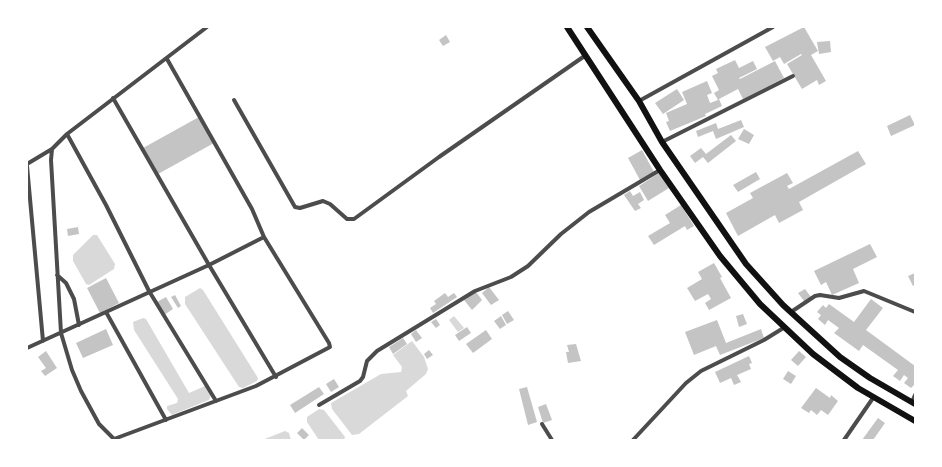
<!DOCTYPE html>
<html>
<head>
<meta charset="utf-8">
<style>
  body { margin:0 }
  #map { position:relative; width:942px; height:467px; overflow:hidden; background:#fff; font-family:"Space Grotesk",sans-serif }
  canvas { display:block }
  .frame { position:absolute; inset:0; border:28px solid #fff; pointer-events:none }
</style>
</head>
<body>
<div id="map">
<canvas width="942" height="467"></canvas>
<div class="frame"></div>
</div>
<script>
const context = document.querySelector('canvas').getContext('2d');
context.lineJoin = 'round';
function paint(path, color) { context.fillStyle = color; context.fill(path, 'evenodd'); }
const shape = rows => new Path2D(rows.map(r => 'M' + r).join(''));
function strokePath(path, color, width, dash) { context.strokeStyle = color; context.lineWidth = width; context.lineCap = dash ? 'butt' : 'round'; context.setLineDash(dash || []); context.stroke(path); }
paint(shape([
  [93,235,97,235,115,264,114,269,89,285,86,284,73,261,73,255],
  [200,288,203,290,258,378,257,381,243,388,239,387,185,304,185,297],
  [454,316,464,328,458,332,449,320],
  [143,318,146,319,189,393,205,386,211,394,209,400,174,414,172,415,167,409,167,406,177,403,178,399,134,330,133,322],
  [412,341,424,357,428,369,426,374,406,391,408,396,359,434,352,435,332,409,331,403,381,374,401,372,402,367,393,355],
  [319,409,324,410,345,437,344,440,319,440,307,422,307,417],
  [285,431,289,433,291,440,262,440]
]), '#d9d9d9');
paint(shape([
  [804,27,818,51,811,55,826,81,819,85,817,80,802,89,787,64,802,55,801,54,784,64,780,57,773,61,765,47],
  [446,35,450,42,443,46,439,40],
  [830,41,831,52,819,54,817,42],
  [735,60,739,68,753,61,757,69,739,78,740,79,775,61,784,78,743,99,738,89,719,99,722,106,705,114,706,116,670,131,666,122,669,121,666,113,687,104,682,92,707,81,712,93,707,95,710,103,718,100,714,93,719,90,712,76,718,73,716,69],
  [677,89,684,100,663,114,655,103],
  [910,115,915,125,891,136,887,126],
  [199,117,214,143,158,174,143,148],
  [741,120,744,127,716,139,713,131,698,137,696,131,716,123,718,129],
  [744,129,754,135,749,144,738,139],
  [731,135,736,141,708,163,703,157,695,163,690,156,701,148,706,154],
  [642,150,654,172,640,180,628,158],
  [858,151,866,164,799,202,803,210,779,223,775,215,738,236,726,213,753,198,750,193,787,173,793,183,787,186,789,189],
  [756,172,760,179,738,192,733,185],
  [659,173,669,188,648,201,639,186],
  [630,191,633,196,640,192,644,200,638,204,641,208,635,211,624,195],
  [681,205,694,226,687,230,685,226,654,245,648,236,670,223,665,215],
  [78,227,79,234,68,236,67,229],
  [870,244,877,257,853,269,859,283,832,295,826,282,821,285,814,271],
  [714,263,722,277,720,278,731,298,709,310,705,303,711,299,708,294,695,301,687,288,702,279,698,272],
  [915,273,915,285,913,286,908,276],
  [106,278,119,303,100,313,87,288],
  [489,287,499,300,491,305,482,293],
  [805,289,811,297,804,301,798,293],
  [476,292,482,300,472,310,464,300],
  [445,293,448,297,454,293,457,297,433,313,430,308,436,304,434,301],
  [175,295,181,306,178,308,171,297],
  [166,297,173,309,164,315,157,302],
  [871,299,883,308,866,330,915,366,915,384,911,388,904,383,908,378,904,375,900,381,893,376,898,370,863,345,859,351,834,333,839,328,828,320,825,325,818,319,821,315,817,312,823,305,826,308,829,304,854,322],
  [508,311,514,320,507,324,502,315],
  [743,314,747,324,739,327,736,316],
  [501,316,506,325,500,329,494,321],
  [436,319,440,325,436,328,431,322],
  [717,320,726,343,761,329,764,338,720,355,716,346,694,355,685,332],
  [467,327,471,333,459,341,455,335],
  [106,329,113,345,83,358,76,343],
  [416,330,422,338,416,342,411,334],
  [486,330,492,339,473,353,466,344],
  [403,338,407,344,393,354,389,347],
  [576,344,581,361,568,363,566,352,569,352,567,345],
  [429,350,433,355,427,359,424,354],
  [46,351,57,368,45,376,41,371,46,368,38,357],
  [799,351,806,357,798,366,791,360],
  [749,356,752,363,749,364,751,369,737,375,741,382,734,385,731,378,720,383,715,372],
  [788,371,796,376,791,384,783,379],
  [334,379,339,387,331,392,326,384],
  [319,387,324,394,295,413,290,405],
  [527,387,537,422,528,425,519,389],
  [816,388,830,398,831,395,838,401,828,415,821,410,817,415,811,410,809,413,801,408],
  [546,404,552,420,543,423,538,407],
  [878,418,885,423,873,440,862,440],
  [302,428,309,435,304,440,297,433]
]), '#c4c4c4');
strokePath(shape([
  [167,59,252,209,264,237,329,343,330,347,256,386,114,439,99,424,81,391,72,370,61,333,51,160,52,149,67,134,207,27],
  [113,98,209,265,276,377],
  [234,100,295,207,300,208,323,201,330,204,347,219,354,219,439,157,586,55],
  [639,101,773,27],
  [67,134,106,205,149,291,216,401],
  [662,142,793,76],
  [27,164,52,149],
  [27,166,43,341],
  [57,275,66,283,74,299,79,325],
  [106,312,166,420],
  [791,312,815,296,820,295,839,298,864,291,915,312],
  [27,348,209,265,264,237],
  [912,402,915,395],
  [319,405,360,381,363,377,367,361,377,351,475,291,511,277,528,266,561,234,589,212,660,170],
  [542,424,552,440],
  [633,440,686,383,701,371,764,340,785,327],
  [844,440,873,398]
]), '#4c4c4c', 4);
strokePath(shape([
  [567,27,660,170,720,256,760,304,813,354,858,388,915,421],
  [587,27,639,101,662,142,746,264,783,305,840,357,870,378,915,404]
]), '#111', 6);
</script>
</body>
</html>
